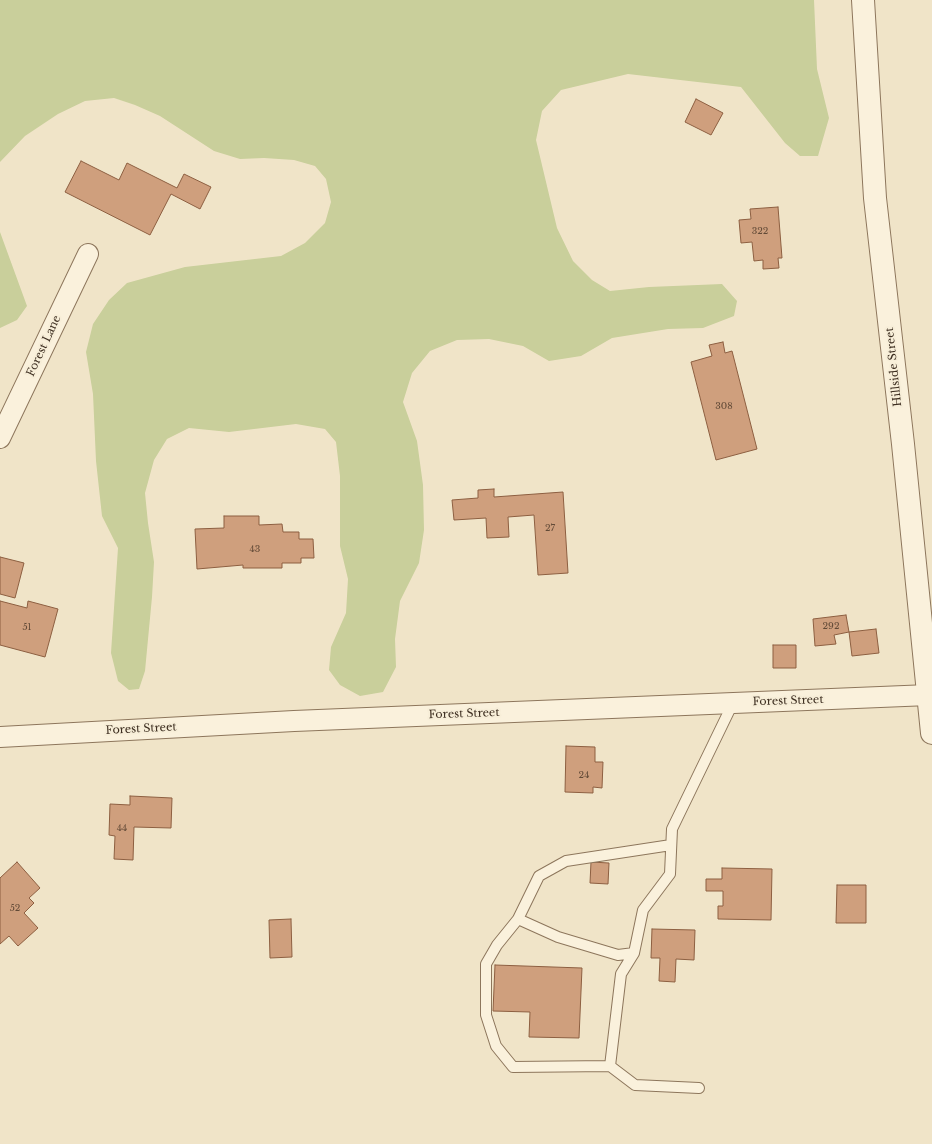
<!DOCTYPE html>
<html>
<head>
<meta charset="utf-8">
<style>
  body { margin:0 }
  canvas { display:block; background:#f0e4c8 }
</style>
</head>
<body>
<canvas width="932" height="1144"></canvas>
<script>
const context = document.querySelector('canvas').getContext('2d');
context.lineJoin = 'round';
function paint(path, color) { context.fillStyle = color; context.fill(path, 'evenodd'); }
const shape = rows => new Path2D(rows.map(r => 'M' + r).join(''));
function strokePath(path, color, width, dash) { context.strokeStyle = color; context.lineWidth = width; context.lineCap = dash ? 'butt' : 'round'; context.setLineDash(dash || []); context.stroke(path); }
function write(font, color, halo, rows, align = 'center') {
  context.font = font + ' "Libre Baskerville",serif'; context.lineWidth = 4; context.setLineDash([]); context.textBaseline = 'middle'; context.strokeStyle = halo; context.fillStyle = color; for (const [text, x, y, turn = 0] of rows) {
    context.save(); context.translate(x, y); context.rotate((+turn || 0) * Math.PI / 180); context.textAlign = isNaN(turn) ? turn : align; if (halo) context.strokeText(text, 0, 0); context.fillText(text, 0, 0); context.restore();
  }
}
paint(shape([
  [0,0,814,0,817,69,829,118,818,156,800,156,785,143,741,87,628,74,561,90,542,111,536,140,557,228,573,261,592,280,610,291,649,287,722,284,737,301,734,316,703,328,668,329,612,338,581,356,549,361,523,346,489,339,457,340,430,351,412,373,403,402,417,441,423,485,424,530,419,563,400,601,395,639,396,667,383,692,360,696,340,685,329,670,331,647,346,613,348,579,340,546,340,476,336,442,325,429,296,424,229,432,189,428,167,439,154,460,145,493,148,523,154,562,152,597,145,671,139,689,129,690,118,681,111,653,118,548,102,516,96,461,93,394,86,352,93,324,109,300,127,283,185,267,281,256,305,243,325,223,331,202,326,179,315,166,294,160,264,158,240,159,214,151,160,116,135,105,114,98,85,101,58,114,25,136,0,162],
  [0,232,27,306,17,320,0,328]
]), '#c9cf9b');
const building = shape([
  [696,99,723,113,711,135,685,122,696,99],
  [81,161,119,180,127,163,177,188,184,174,211,187,200,209,171,194,150,235,65,192,81,161],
  [778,207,782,258,778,258,779,268,763,269,763,260,754,261,752,242,741,243,739,220,751,219,750,209,778,207],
  [723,342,725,353,732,351,757,449,716,460,691,362,712,356,709,345,723,342],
  [494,489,494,497,563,492,568,573,538,575,534,515,508,517,509,537,487,538,486,518,454,520,452,500,478,498,478,490,494,489],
  [224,516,259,516,259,525,282,524,283,532,299,532,299,539,313,539,314,558,301,558,301,563,282,563,282,568,243,568,243,565,197,569,195,529,224,528,224,516],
  [0,557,24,563,15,598,0,594,0,557],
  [0,601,27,608,28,601,58,609,45,657,0,645,0,601],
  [846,615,849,632,834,635,836,644,815,646,813,619,846,615],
  [876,629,879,653,852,656,849,632,876,629],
  [773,645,796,645,796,668,773,668,773,645],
  [566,746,595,747,595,762,603,762,602,788,593,787,593,793,565,792,566,746],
  [130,796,172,798,171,828,134,827,133,860,114,859,115,836,109,835,110,804,130,805,130,796],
  [17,862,40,888,29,898,34,903,24,913,38,928,18,946,9,936,0,944,0,878,17,862],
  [591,862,609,863,608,884,590,883,591,862],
  [722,868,772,869,771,920,718,919,718,906,723,906,723,891,706,891,706,879,722,879,722,868],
  [837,885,866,885,866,923,836,923,837,885],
  [291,919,292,957,270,958,269,920,291,919],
  [652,929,695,930,694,960,676,959,675,982,659,981,660,958,651,958,652,929],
  [495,965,582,968,579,1038,529,1037,530,1012,493,1011,495,965]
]);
paint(building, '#cf9f7d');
strokePath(building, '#8d5f41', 1);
const service = shape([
  [518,919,539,876,566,861,671,845],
  [634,953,618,955,558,937,518,919,497,945,486,964,486,1015,496,1046,513,1067,610,1066,621,974,634,953,643,910,670,874,672,829,733,703],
  [610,1066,635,1085,699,1088]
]);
const minor = shape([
  [0,438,88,254],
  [0,737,294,721,929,695]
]);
const tertiary = shape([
  [863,0,875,198,903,444,932,733]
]);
strokePath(service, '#8d765c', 12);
strokePath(minor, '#8d765c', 22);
strokePath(tertiary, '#8d765c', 24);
strokePath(service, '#faf1dc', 10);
strokePath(minor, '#faf1dc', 20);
strokePath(tertiary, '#faf1dc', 22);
write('9px', '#624a37', null, [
  ["322",760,231],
  ["308",724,406],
  ["27",550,528],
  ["43",255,549],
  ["292",831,626],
  ["51",27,627],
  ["24",584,775],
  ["44",122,828],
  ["52",15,908]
]);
write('11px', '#3d2e20', '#f7eed8', [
  ["Forest Lane",44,346,-65],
  ["Hillside Street",894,367,-96],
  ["Forest Street",788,701,-2],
  ["Forest Street",464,714,-2],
  ["Forest Street",141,729,-3]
]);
</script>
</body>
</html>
